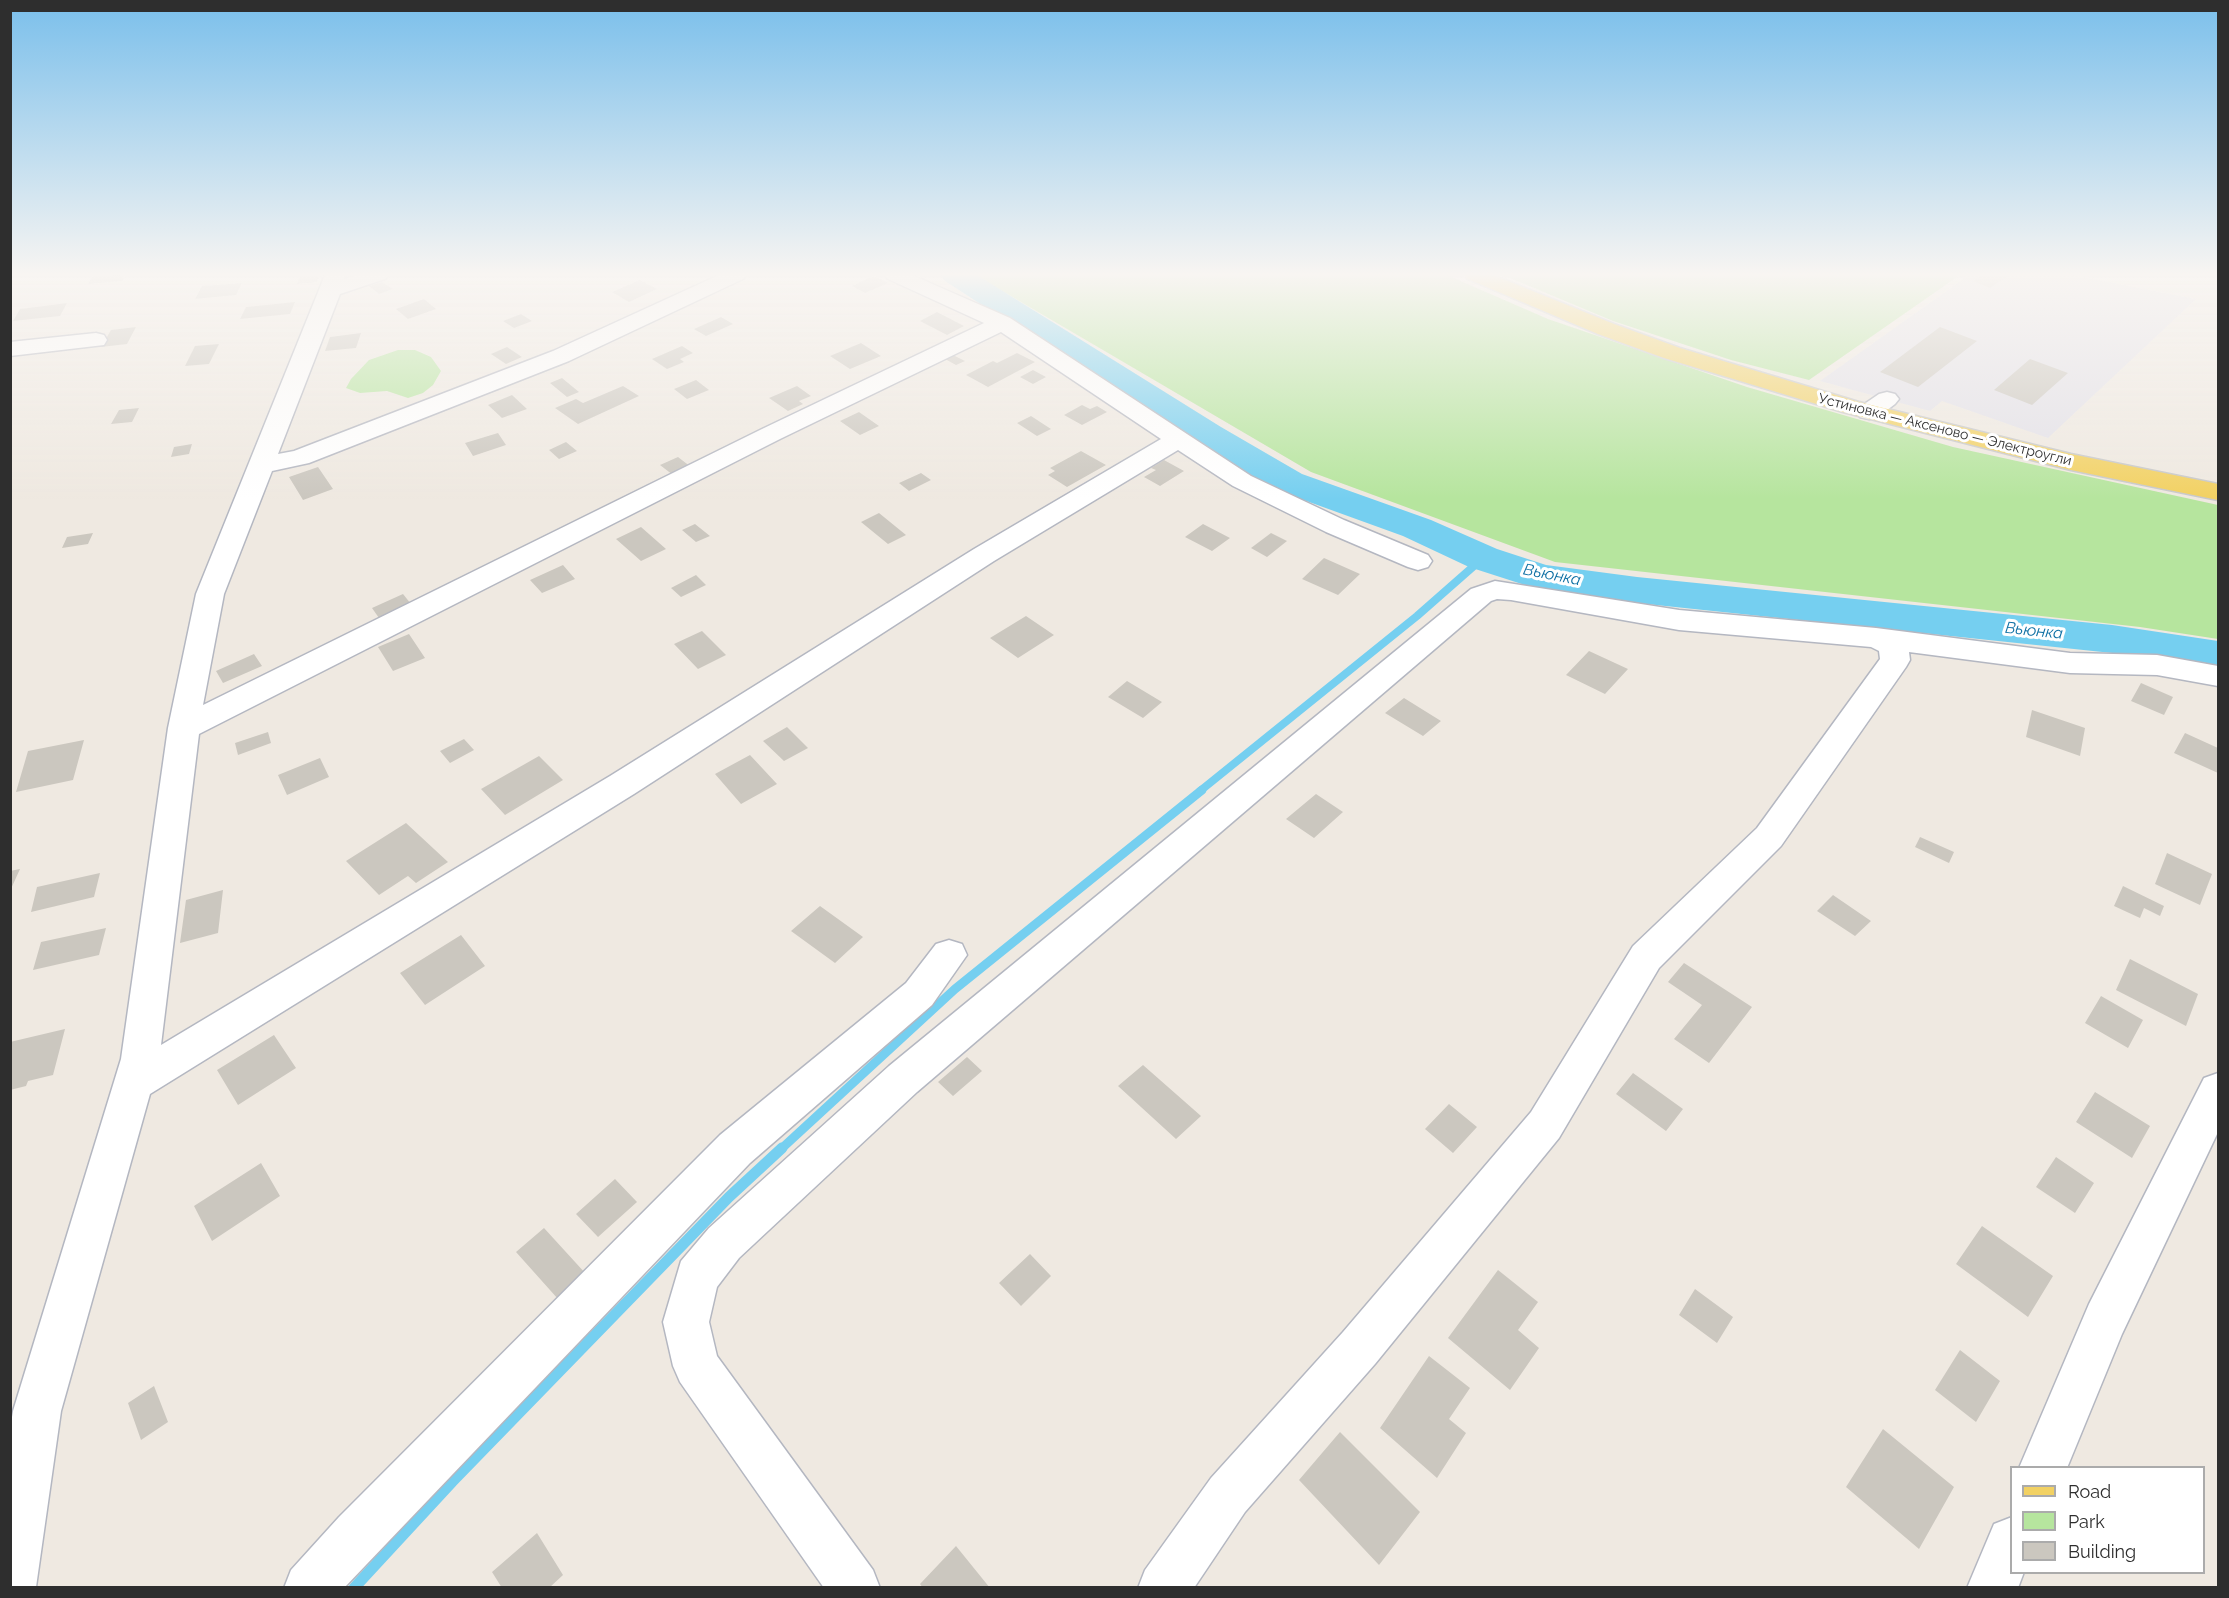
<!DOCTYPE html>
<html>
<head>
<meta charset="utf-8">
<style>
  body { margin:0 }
  #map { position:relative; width:2229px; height:1598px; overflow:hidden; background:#efe9e1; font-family:Raleway,sans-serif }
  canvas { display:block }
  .frame { position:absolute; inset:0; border:12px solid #2e2e2e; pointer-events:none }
  .legend { position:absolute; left:2010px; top:1466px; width:195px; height:108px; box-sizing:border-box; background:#fff; border:2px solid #ababab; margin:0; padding:8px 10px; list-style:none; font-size:18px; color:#2e2e2e }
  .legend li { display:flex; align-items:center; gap:12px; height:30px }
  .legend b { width:30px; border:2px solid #ababab }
</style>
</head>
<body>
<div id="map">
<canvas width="2229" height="1598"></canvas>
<div class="frame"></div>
<ul class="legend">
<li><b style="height:8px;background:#f2d163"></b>Road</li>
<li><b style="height:16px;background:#b6e59e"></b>Park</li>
<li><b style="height:16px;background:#cbc7bf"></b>Building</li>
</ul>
</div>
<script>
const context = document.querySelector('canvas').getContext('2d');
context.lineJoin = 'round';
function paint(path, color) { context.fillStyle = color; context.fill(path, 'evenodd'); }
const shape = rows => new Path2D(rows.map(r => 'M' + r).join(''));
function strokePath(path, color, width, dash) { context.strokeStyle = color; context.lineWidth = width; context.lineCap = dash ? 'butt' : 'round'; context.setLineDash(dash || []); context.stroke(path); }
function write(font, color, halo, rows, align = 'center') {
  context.font = font + ' Raleway,sans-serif'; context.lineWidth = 6; context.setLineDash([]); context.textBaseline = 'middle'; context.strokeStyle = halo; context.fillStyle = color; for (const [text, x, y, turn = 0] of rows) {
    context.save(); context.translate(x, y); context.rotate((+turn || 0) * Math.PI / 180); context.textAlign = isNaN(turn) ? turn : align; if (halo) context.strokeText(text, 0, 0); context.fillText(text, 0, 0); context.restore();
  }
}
paint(shape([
  [1969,275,2072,275,2196,299,2048,438,1942,401,1930,411,1820,381]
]), '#e3e1e8');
paint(shape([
  [975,275,1447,275,1548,319,1747,387,1953,447,2218,505,2218,639,2140,627,1555,562,1311,472],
  [1503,275,1960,275,1809,380,1731,360,1613,321],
  [398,350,415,350,431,357,441,371,433,385,423,393,408,398,387,391,360,393,346,388,351,379,369,360]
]), '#b6e59e');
strokePath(shape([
  [1200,791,1417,616,1483,558]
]), '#75cff0', 8);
strokePath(shape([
  [780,1150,955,989,1202,790]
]), '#75cff0', 9);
strokePath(shape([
  [354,1588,452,1482,729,1197,782,1148]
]), '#75cff0', 11);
paint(shape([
  [941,275,977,275,1221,427,1302,474,1431,520,1497,549,1546,565,1637,577,2112,625,2218,641,2218,671,2112,653,1637,603,1528,586,1469,567,1403,536,1276,490,1195,443,945,281,941,275]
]), '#75cff0');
paint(shape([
  [125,275,122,281,88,284,93,276],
  [300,275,319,275,317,282,297,284],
  [1982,275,2009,275,1990,288,1973,281],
  [874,276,888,283,865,293,852,286],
  [640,280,657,289,629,302,612,292],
  [382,282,393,289,379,294,369,286],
  [242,283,236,295,195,299,202,286],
  [424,299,436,309,408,319,396,309],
  [295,302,290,314,240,319,246,307],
  [67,303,60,316,13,321,20,309],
  [937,312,964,326,947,335,920,321],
  [521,314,532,321,514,328,503,321],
  [721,317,733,324,706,336,694,329],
  [136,327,127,344,101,347,111,330],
  [1940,327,1977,341,1918,387,1880,372],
  [361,333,356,348,325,351,330,337],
  [861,343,881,356,850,369,830,356],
  [219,344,209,364,185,366,195,346],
  [682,346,693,353,680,359,684,362,667,369,652,359],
  [507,347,522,357,506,364,491,354],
  [1017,353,1035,362,988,387,966,375,993,361,997,363],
  [953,355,965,361,956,365,945,359],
  [2030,359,2068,373,2032,405,1994,390],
  [1033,370,1046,377,1033,384,1020,377],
  [562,378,579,392,567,397,550,383],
  [696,380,709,390,687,399,674,389],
  [623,386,639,396,578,424,555,408,576,399,583,403],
  [797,386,811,396,799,401,803,404,788,411,769,398],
  [512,395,527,409,502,418,488,405],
  [1082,405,1090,409,1097,406,1107,412,1082,425,1064,415],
  [139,408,132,422,111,424,119,410],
  [859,412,879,426,860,435,840,421],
  [1031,416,1051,429,1037,436,1017,423],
  [498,433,506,445,473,456,465,443],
  [566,442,577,451,559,459,549,450],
  [192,444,189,454,171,457,174,447],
  [1081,451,1106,465,1067,487,1048,475,1055,471,1050,468],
  [678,457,691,467,673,475,660,465],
  [1164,460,1184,471,1160,486,1144,477,1156,470,1151,468],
  [318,467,333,489,303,500,289,477],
  [921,473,931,480,909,491,899,483],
  [879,513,906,535,888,544,861,522],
  [695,524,710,536,696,542,682,530],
  [1203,524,1230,538,1212,551,1185,537],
  [641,527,666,549,641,561,616,539],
  [93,533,88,544,62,548,67,537],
  [1271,533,1287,541,1267,557,1251,548],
  [1324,558,1360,574,1338,595,1302,579],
  [563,565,575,579,542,593,530,580],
  [696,575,706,585,681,597,671,588],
  [403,594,411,604,379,618,372,608],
  [1026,616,1054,635,1018,658,990,638],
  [702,631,726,655,698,669,674,644],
  [409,634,425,658,393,671,378,647],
  [1589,651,1628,669,1605,694,1566,675],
  [254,654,262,666,223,683,216,671],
  [1127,681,1162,702,1143,718,1108,697],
  [2141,683,2173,697,2164,715,2131,701],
  [1404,698,1441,721,1423,736,1385,713],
  [2032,710,2085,728,2080,756,2026,737],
  [787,727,808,748,784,761,763,741],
  [268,732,271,743,238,755,235,743],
  [2185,733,2218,748,2218,773,2174,753],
  [464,739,474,750,450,763,440,751],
  [84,740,73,780,16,792,28,751],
  [750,755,777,784,741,804,715,774],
  [539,756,563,780,505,815,481,789],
  [320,758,329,777,287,795,278,775],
  [1316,794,1343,812,1314,838,1286,819],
  [406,823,448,862,416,883,408,876,379,895,346,861],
  [1920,837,1954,852,1949,863,1915,847],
  [2167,853,2212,874,2200,905,2155,884],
  [20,869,10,891,10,871],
  [100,873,94,897,31,912,37,887],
  [2123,886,2164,906,2160,916,2144,908,2140,918,2114,906],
  [223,890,218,933,180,943,186,900],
  [1833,895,1871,921,1855,936,1817,911],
  [820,906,863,937,835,963,791,931],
  [106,928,99,955,33,970,41,942],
  [461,935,485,966,425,1005,400,973],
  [2130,959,2198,994,2186,1026,2116,990],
  [1684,963,1752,1007,1709,1063,1674,1039,1702,1005,1668,982],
  [2101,996,2143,1020,2128,1048,2085,1023],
  [65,1029,53,1075,28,1081,26,1086,10,1090,10,1042],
  [274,1035,296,1068,238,1105,217,1070],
  [967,1057,982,1071,953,1096,938,1082],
  [1143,1065,1201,1116,1176,1139,1118,1086],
  [1633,1073,1683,1109,1666,1131,1616,1094],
  [2095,1092,2150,1126,2132,1158,2076,1122],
  [1449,1104,1477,1127,1453,1153,1425,1129],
  [2056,1157,2094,1183,2075,1213,2036,1187],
  [261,1163,280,1196,212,1241,194,1206],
  [615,1179,637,1202,598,1237,576,1214],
  [1982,1226,2053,1276,2028,1317,1956,1264],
  [544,1228,586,1274,558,1299,516,1252],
  [1030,1254,1051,1276,1021,1306,999,1283],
  [1498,1270,1538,1302,1518,1330,1539,1348,1510,1390,1448,1338],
  [1695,1289,1733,1317,1717,1343,1679,1315],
  [1960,1350,2000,1381,1976,1422,1935,1390],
  [1429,1356,1470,1388,1449,1419,1466,1433,1437,1478,1380,1428],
  [154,1386,168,1422,141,1440,128,1403],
  [1883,1429,1954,1487,1919,1549,1846,1487],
  [1340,1432,1420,1512,1379,1565,1299,1480],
  [537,1533,563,1575,549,1588,502,1588,492,1572],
  [956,1546,990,1588,923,1588,920,1584]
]), '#cbc7bf');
const minor = shape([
  [325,275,345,275,344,279,357,275,388,275,385,279,340,294,278,454,294,451,553,351,719,275,746,275,743,279,569,361,309,463,272,471,224,594,203,705,762,429,984,323,888,279,885,275,912,275,1010,318,1251,476,1344,520,1428,555,1432,561,1428,567,1418,570,1408,567,1326,532,1233,486,1178,450,994,561,634,794,150,1094,61,1411,36,1587,10,1588,10,1429,13,1411,121,1059,168,728,196,594,325,275],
  [1001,332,1161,439,974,549,610,776,161,1045,199,734,780,439,1001,332],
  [96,333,104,335,107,340,104,345,10,356,10,342,96,333],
  [1887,392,1895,394,1899,399,1895,404,1878,417,1869,419,1860,417,1857,412,1860,407,1879,394,1887,392],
  [1495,581,1679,610,1876,628,2070,653,2157,655,2218,666,2218,686,2157,675,2070,673,1909,652,1910,660,1906,667,1781,846,1659,968,1559,1138,1375,1364,1245,1512,1194,1588,1138,1588,1145,1570,1211,1478,1343,1332,1531,1112,1633,946,1757,828,1880,659,1879,651,1871,647,1679,630,1511,600,1497,599,1491,601,917,1092,739,1258,717,1287,709,1322,717,1356,873,1570,880,1588,824,1588,680,1382,673,1366,663,1322,681,1261,709,1228,889,1066,1471,589,1495,581],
  [949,940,962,944,967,955,932,1005,750,1163,344,1588,284,1588,291,1570,339,1517,720,1135,906,983,936,944,949,940],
  [2218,1073,2218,1132,2122,1334,2067,1468,2019,1468,2089,1304,2204,1078,2218,1073],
  [2012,1517,2012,1572,2024,1572,2018,1588,1967,1588,1994,1524,2012,1517]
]);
const major = shape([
  [1465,275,1493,275,1614,324,1680,348,1859,402,2071,454,2218,484,2218,500,2071,470,1843,412,1664,358,1598,334,1468,279,1465,275]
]);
strokePath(minor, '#b4b7c1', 3);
strokePath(major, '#c9c9c9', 3);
paint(minor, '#fff');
paint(major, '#f2d163');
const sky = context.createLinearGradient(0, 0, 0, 499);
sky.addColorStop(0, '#7abfeb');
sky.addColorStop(0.55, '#f8f5f2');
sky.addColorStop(1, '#f8f5f200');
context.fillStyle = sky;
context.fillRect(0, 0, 2229, 499);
write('14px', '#2e2e2e', '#fff', [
  ["Устиновка — Аксеново — Электроугли",1945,430,14]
]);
write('italic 16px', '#0d6fa3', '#fff', [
  ["Вьюнка",1552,575,11],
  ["Вьюнка",2034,631,6]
]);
</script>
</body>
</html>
